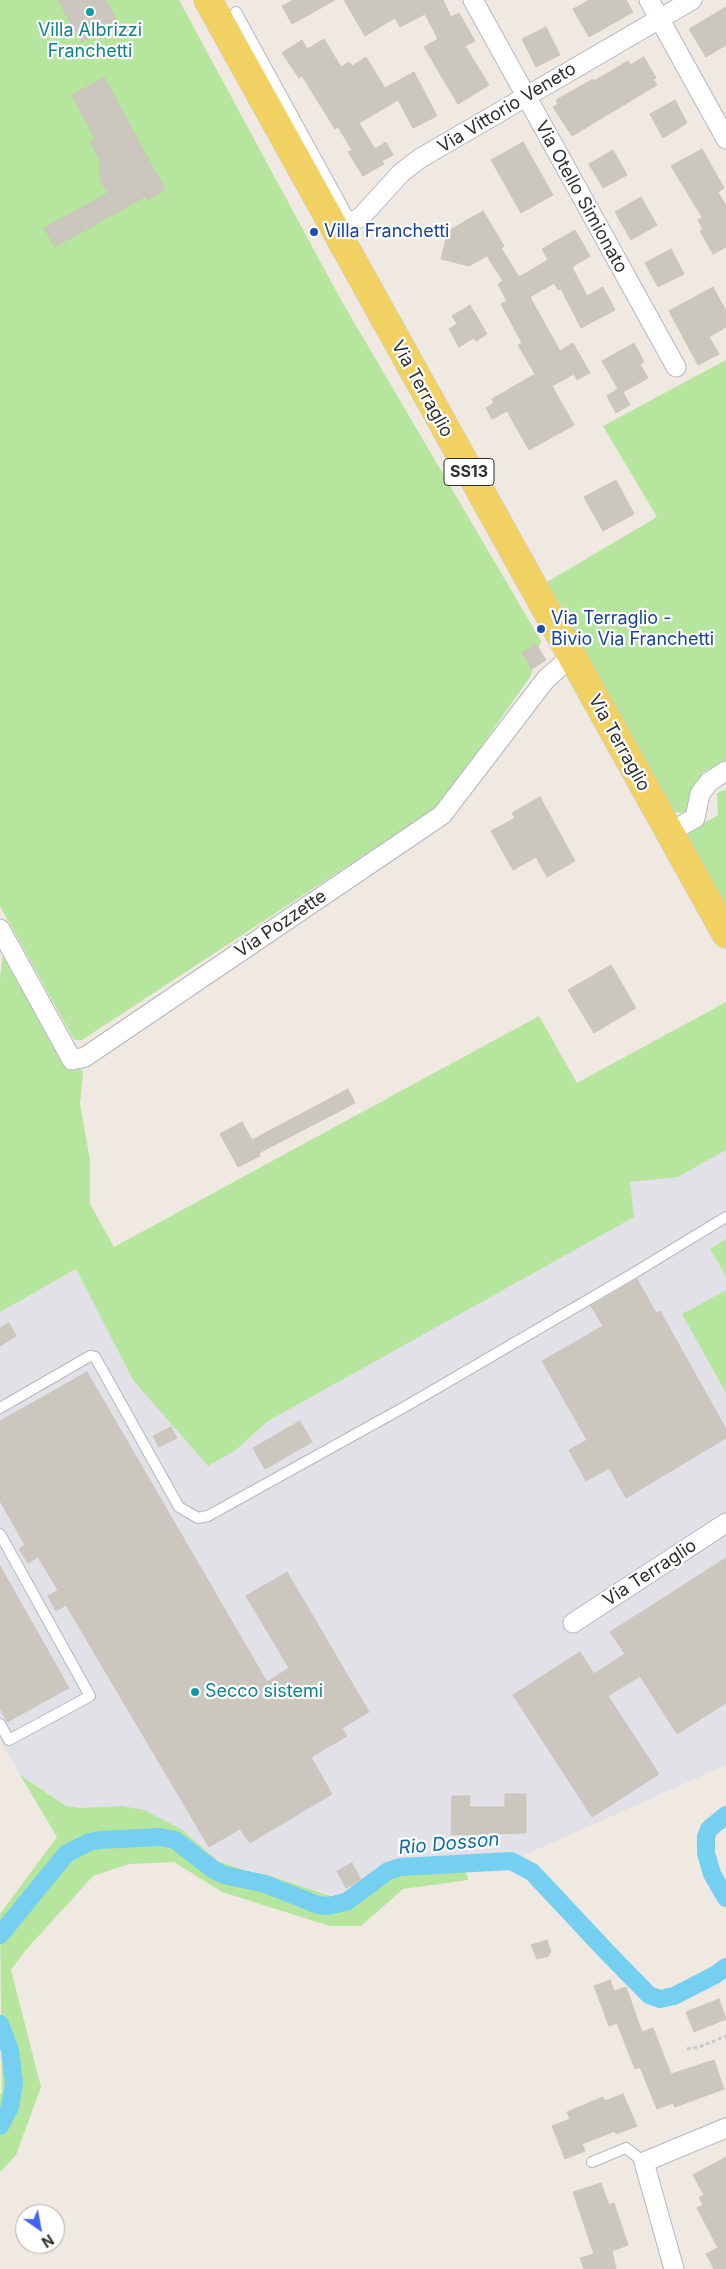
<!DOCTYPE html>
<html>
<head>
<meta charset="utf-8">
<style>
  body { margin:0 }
  #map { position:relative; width:726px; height:2269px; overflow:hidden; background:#efe9e1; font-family:Inter,sans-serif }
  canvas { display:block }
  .north { position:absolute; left:15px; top:2204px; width:50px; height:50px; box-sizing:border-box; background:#fff; border:1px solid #ababab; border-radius:50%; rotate:147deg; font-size:14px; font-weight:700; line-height:20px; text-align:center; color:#2e2e2e }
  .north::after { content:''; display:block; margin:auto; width:18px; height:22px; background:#4264fb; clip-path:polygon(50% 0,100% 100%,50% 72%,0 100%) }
</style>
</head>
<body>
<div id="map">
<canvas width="726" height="2269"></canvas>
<div class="north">N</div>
</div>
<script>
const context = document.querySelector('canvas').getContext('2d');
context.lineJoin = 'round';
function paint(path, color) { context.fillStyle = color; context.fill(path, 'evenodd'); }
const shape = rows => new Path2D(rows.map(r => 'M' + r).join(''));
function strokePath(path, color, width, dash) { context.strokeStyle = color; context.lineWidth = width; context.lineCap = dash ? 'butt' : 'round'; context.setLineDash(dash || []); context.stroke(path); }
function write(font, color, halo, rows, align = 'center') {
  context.font = font + ' Inter,sans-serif'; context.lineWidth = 4.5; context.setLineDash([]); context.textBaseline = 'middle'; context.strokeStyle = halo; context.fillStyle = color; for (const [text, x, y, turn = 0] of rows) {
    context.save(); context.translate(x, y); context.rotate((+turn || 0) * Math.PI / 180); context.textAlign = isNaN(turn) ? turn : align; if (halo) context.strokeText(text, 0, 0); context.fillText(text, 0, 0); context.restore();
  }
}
paint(shape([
  [726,1150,726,1765,511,1861,400,1867,388,1871,373,1871,350,1892,338,1897,268,1875,228,1865,209,1855,181,1829,122,1806,80,1808,66,1806,20,1775,0,1741,0,1312,76,1269,133,1380,236,1450,268,1421,630,1181,678,1177]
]), '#e3e1e8');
paint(shape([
  [0,0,179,0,341,300,541,641,530,677,439,806,82,1040,74,1040,0,906],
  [726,360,726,760,702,773,690,809,682,813,675,812,547,582,657,517,603,426],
  [726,789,726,906,687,833,718,815,717,793],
  [4,943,53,1030,83,1072,80,1104,90,1160,90,1204,114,1247,539,1016,577,1083,726,1002,726,1150,678,1177,630,1182,634,1217,268,1421,236,1450,208,1466,133,1380,76,1269,0,1312,0,979],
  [726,1239,726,1276,710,1249],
  [726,1290,726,1393,682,1314],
  [20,1775,66,1806,80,1808,122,1806,144,1810,181,1829,218,1861,247,1871,268,1875,331,1896,338,1897,350,1892,373,1871,388,1871,400,1867,464,1864,468,1880,403,1889,361,1926,330,1926,222,1892,174,1862,129,1864,93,1876,25,1951,11,1970,41,2087,16,2155,0,2172,0,2094,2,2093,0,1914,57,1837]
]), '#b6e59e');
strokePath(shape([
  [726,1815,709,1829,706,1837,706,1853,712,1874,726,1898],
  [0,1935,66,1854,89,1842,100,1840,160,1837,175,1840,214,1870,224,1875,265,1884,318,1905,328,1906,346,1902,388,1871,400,1867,511,1861,532,1872,606,1951,649,1995,660,1999,674,1996,715,1975,726,1967],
  [0,2024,10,2050,14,2083,10,2107,0,2126]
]), '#75cff0', 18);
const building = shape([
  [58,0,106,0,118,22,81,42,58,0],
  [294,0,335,0,292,24,282,6,294,0],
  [344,0,443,0,451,17,459,13,475,41,465,46,489,85,458,104,424,47,438,39,425,14,400,27,395,18,365,36,344,0],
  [590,0,626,0,633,12,589,37,573,9,590,0],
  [726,7,726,45,706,57,689,29,726,7],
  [546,27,560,55,536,67,522,39,546,27],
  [324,39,341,67,349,62,352,66,366,57,385,88,414,72,437,116,413,128,398,100,359,123,375,149,386,142,393,155,382,161,384,164,363,176,348,152,352,150,338,127,335,129,302,76,299,78,282,53,302,40,307,49,324,39],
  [644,57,656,78,653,79,657,85,572,136,553,107,558,104,556,100,593,79,594,81,628,61,630,65,644,57],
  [104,77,165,190,148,200,146,196,55,247,44,228,108,193,100,180,100,160,90,141,95,139,72,95,104,77],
  [675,100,687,123,663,138,650,114,675,100],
  [523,142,553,195,521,213,491,160,523,142],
  [702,149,724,188,718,192,726,206,726,247,713,254,700,231,703,230,698,220,702,217,671,166,702,149],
  [613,150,627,175,603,188,589,164,613,150],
  [641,197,657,225,631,240,615,212,641,197],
  [483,211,504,246,501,248,519,277,548,260,542,249,575,230,590,256,572,267,587,296,603,287,615,310,581,328,561,289,558,290,554,283,530,297,560,351,573,343,590,373,577,380,574,374,552,386,574,425,529,450,507,411,492,419,486,408,494,403,492,399,535,374,518,345,522,343,501,304,507,301,498,284,503,281,487,256,469,266,441,259,448,231,483,211],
  [671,249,684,274,658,287,645,263,671,249],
  [713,287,726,311,726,327,709,337,719,354,698,365,669,311,713,287],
  [470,305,487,334,476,341,474,338,459,347,449,329,457,324,452,316,470,305],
  [634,343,644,362,640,364,648,378,623,392,630,405,616,413,607,396,618,389,602,361,634,343],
  [616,480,634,514,603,531,584,497,616,480],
  [536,644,546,660,532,669,522,652,536,644],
  [540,797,575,861,547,877,536,857,513,870,491,831,515,818,512,813,540,797],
  [611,965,636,1008,594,1033,568,990,611,965],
  [348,1089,355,1103,259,1153,260,1156,238,1167,220,1134,242,1122,252,1140,348,1089],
  [637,1279,656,1313,660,1311,726,1429,726,1438,626,1498,609,1468,586,1481,569,1450,587,1440,542,1361,603,1326,591,1306,637,1279],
  [9,1323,16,1336,0,1346,0,1328,9,1323],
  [87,1372,267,1682,289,1668,246,1596,287,1572,369,1712,342,1728,347,1736,311,1757,332,1794,250,1843,240,1829,209,1847,66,1605,56,1611,48,1596,58,1590,38,1557,28,1563,19,1549,25,1545,0,1501,0,1421,87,1372],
  [300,1421,312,1442,265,1469,253,1448,300,1421],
  [171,1427,177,1438,159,1447,153,1436,171,1427],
  [726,1558,726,1703,677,1734,640,1676,608,1696,659,1774,592,1817,513,1695,580,1652,594,1674,625,1654,610,1632,726,1558],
  [0,1566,69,1688,7,1722,0,1708,0,1566],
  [505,1794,526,1794,526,1833,451,1835,452,1796,470,1796,469,1807,505,1807,505,1794],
  [352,1863,361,1880,346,1888,337,1871,352,1863],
  [547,1940,551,1952,548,1956,537,1959,531,1945,547,1940],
  [610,1980,614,1991,626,1987,642,2032,653,2028,671,2074,714,2060,724,2089,675,2107,673,2103,657,2109,640,2067,635,2069,617,2023,609,2026,594,1986,610,1980],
  [719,1999,726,2019,694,2032,686,2012,719,1999],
  [623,2094,637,2126,616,2134,615,2131,582,2144,585,2151,565,2159,552,2126,570,2119,567,2112,603,2097,605,2101,623,2094],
  [726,2157,726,2269,714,2269,706,2254,718,2248,697,2208,703,2205,699,2197,704,2195,693,2175,726,2157],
  [601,2183,609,2205,614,2203,628,2245,612,2251,616,2269,584,2269,580,2258,594,2254,573,2192,601,2183]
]);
paint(building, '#cbc7bf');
strokePath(building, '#cbc5ba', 1);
const lane = shape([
  [236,12,351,222],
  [0,1408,90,1356,95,1357,179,1507,198,1518,208,1516,408,1405,634,1273,726,1217],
  [0,1534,90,1696,9,1740,0,1724],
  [592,2162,626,2148,644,2162]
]);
const street = shape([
  [473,0,676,367],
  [649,0,726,139],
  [334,231,361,217,401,173,419,159,692,0],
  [669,833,695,818,700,794,709,782,726,771],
  [0,929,72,1060,85,1057,442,815,546,679,571,657],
  [573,1623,726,1523],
  [674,2269,644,2162,726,2128]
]);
const primary = shape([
  [208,0,726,934]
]);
strokePath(lane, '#b4b7c1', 12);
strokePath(street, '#b4b7c1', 21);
strokePath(primary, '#c9c9c9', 29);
strokePath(shape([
  [687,2049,699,2047,726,2036]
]), '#c9c9c9', 3, [4, 2.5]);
strokePath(lane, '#fff', 10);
strokePath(street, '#fff', 19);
strokePath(primary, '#f2d163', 28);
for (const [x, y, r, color] of [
  [90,12,5,"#0f9aa8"],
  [314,232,5,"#1a4fb4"],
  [541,629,5,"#1a4fb4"],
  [195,1692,5,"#0f9aa8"]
]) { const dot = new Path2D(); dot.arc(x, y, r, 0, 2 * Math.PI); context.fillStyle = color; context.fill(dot); strokePath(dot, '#fff', 2); }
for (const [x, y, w] of [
  [469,472,50]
]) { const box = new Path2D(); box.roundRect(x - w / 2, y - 13.5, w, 27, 4); context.fillStyle = '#fff'; context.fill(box); strokePath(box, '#2e2e2e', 1); }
write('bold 16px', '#2e2e2e', null, [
  ["SS13",469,472]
]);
write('18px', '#0d838f', '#fff', [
  ["Villa Albrizzi",90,31],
  ["Franchetti",90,52],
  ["Secco sistemi",205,1692,"left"]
]);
write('18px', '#2e2e2e', '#fff', [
  ["Via Vittorio Veneto",507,108,-31],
  ["Via Otello Simionato",581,197,61],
  ["Via Terraglio",422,389,61],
  ["Via Terraglio",619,743,61],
  ["Via Pozzette",281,924,-34],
  ["Via Terraglio",650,1573,-33]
]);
write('18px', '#164399', '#fff', [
  ["Villa Franchetti",324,232],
  ["Via Terraglio -",551,619],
  ["Bivio Via Franchetti",551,640]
], 'left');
write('italic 19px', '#0d6fa3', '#fff', [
  ["Rio Dosson",449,1844,-5]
]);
</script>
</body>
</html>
